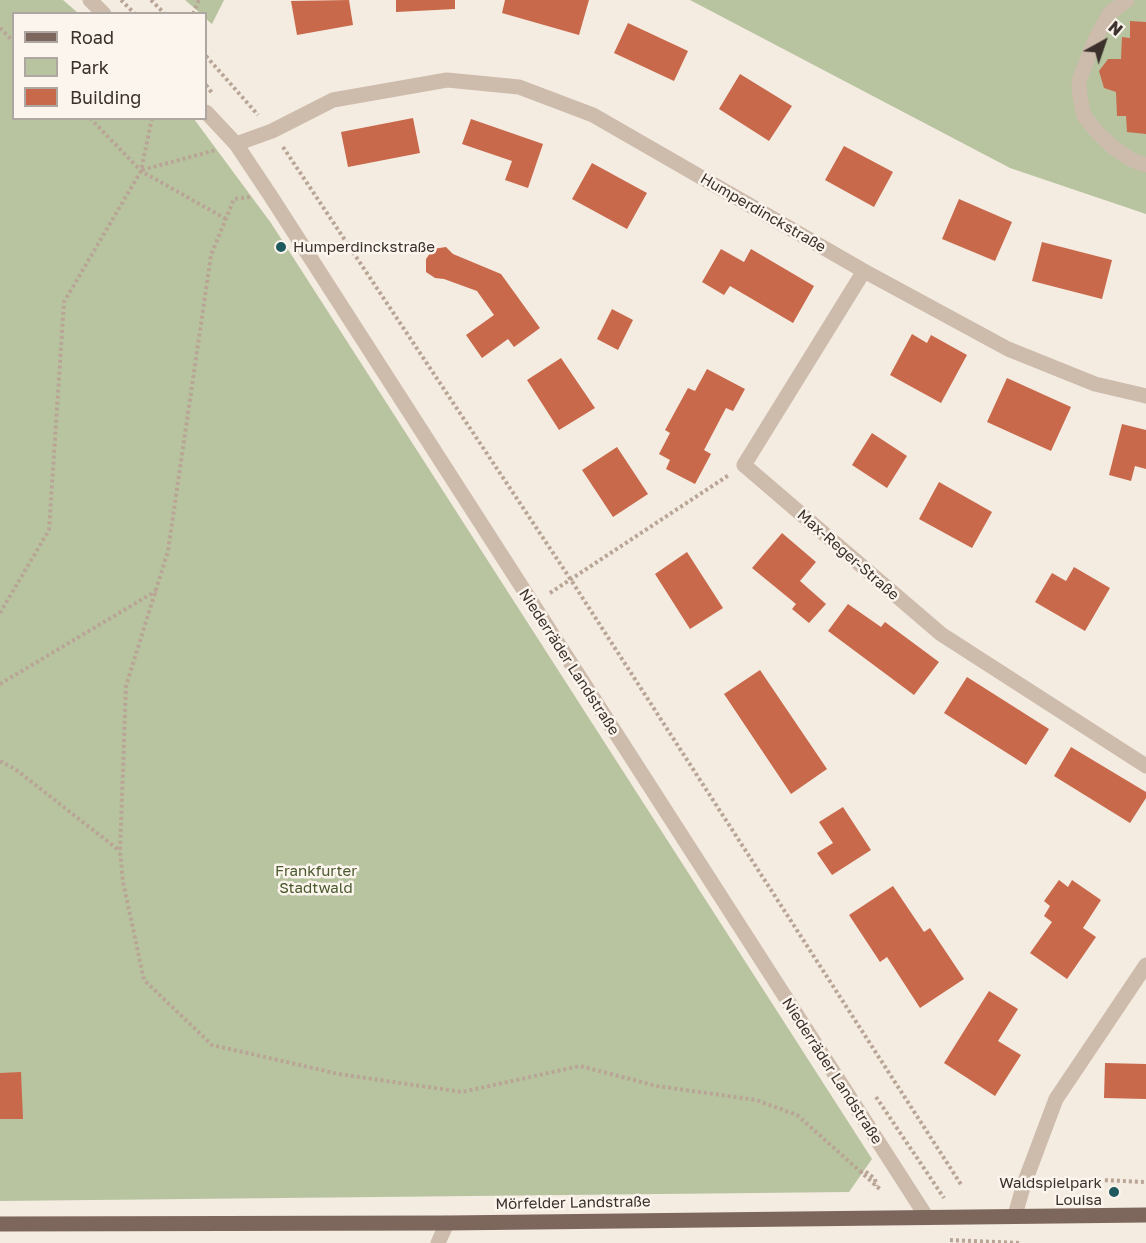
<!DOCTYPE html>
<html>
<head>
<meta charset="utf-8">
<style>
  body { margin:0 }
  #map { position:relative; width:1146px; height:1243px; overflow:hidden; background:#f4ebe1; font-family:"Golos Text",sans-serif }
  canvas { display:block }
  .legend { position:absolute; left:12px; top:12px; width:195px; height:108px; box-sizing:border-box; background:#fbf5ee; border:2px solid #aea6a0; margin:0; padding:8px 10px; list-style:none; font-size:18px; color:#3b302b }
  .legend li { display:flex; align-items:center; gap:12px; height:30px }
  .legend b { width:30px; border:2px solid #aea6a0 }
  .north { position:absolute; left:1074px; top:12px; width:60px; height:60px; -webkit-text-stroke:4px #fbf5ee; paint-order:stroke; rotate:40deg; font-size:16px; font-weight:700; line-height:24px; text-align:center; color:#3b302b }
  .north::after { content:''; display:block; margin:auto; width:21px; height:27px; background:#3b302b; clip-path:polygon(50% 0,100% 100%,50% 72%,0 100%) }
</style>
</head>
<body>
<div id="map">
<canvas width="1146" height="1243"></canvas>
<ul class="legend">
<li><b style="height:8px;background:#7d675c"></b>Road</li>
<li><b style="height:16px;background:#b8c4a0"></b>Park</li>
<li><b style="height:16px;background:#c8694b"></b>Building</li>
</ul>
<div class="north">N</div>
</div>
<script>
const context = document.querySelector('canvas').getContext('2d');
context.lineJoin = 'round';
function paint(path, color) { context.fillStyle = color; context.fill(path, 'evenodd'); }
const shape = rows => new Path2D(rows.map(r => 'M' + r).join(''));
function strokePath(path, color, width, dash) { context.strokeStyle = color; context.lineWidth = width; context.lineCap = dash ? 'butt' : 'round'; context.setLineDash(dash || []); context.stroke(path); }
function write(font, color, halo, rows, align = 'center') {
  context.font = font + ' "Golos Text",sans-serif'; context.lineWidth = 5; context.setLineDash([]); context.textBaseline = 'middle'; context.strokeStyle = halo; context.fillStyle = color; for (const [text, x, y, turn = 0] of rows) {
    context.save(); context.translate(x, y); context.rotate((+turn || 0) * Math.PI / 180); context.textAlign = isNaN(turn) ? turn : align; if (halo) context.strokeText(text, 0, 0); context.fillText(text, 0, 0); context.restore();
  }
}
paint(shape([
  [0,0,63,0,78,13,14,14,14,118,194,119,271,223,872,1159,849,1192,0,1201],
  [185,0,224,0,212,24,206,19,206,14,200,13],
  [690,0,1146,0,1146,214,1010,168]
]), '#b8c4a0');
paint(shape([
  [349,0,353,25,297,35,291,1],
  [396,0,455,0,455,9,396,12],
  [505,0,589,0,579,35,502,13],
  [1130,21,1146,22,1146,134,1127,132,1126,116,1117,116,1116,92,1104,88,1099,71,1108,59,1121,59,1122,37,1130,38],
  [628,23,688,51,674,81,614,53],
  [740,74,792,106,769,141,719,109],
  [413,118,420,153,348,167,341,132],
  [471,119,543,144,528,188,505,180,512,161,462,144],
  [844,146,893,172,874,207,825,180],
  [592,163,647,193,627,229,572,199],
  [959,199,1012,222,995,261,942,239],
  [1042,242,1112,260,1102,299,1032,281],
  [446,247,453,254,501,274,540,328,514,347,508,339,482,358,466,335,494,315,477,291,444,279,435,278,426,272,426,259,433,249],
  [721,249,744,262,751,249,814,286,793,323,730,286,724,295,702,282],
  [612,309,633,320,618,350,597,339],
  [912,334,927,343,931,335,967,355,941,403,890,375],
  [561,358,595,408,559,430,527,380],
  [707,369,745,389,733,411,726,408,704,450,711,454,695,484,666,469,670,460,659,454,670,433,665,430,688,388,695,391],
  [1007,378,1071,407,1051,451,987,422],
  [1122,424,1146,430,1146,469,1135,466,1131,481,1109,475],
  [872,433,907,456,887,488,852,465],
  [617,447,648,494,613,517,582,470],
  [939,482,992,512,972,548,919,519],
  [782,533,816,562,800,581,826,604,809,623,792,609,796,604,752,568],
  [687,552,723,608,690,629,655,574],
  [1074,567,1110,588,1085,631,1035,602,1052,573,1066,581],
  [848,604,881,627,885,622,939,662,914,695,828,631],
  [760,670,827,769,791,794,724,694],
  [967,677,1049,729,1026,765,944,713],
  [1071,747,1146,792,1146,798,1130,823,1054,776],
  [843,807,871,850,832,875,817,853,833,843,819,822],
  [1059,880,1068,887,1072,880,1101,900,1083,928,1096,937,1067,979,1030,953,1052,922,1044,916,1050,906,1044,901],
  [893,886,924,932,930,928,964,979,920,1008,887,957,880,962,849,915],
  [989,991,1018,1009,998,1041,1021,1055,995,1096,944,1063],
  [1105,1063,1146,1064,1146,1099,1104,1098],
  [21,1072,23,1119,0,1119,0,1073]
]), '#c8694b');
strokePath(shape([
  [121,0,135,14],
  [151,0,165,14],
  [193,14,199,0],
  [0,28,14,42],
  [206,56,258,115],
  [206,85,212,93],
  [90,118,141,171,226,219],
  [283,147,571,580,962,1186],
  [142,170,216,150],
  [250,197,234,199,211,255,168,551,126,686,120,851,123,882,144,980,212,1045,339,1074,462,1092,580,1066,657,1086,756,1100,797,1115,881,1190],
  [550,593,729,475],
  [0,613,49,530,64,302,141,171,152,118],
  [0,684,156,591],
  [0,761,15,769,120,851],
  [876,1097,944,1198],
  [860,1172,865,1171,875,1179,876,1186],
  [1045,1183,1100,1180,1146,1182],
  [950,1240,1019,1243]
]), '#b9a596', 4, [3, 3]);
strokePath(shape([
  [90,0,104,14],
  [1127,0,1109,14,1095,40,1079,81,1080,97,1084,116,1097,132,1114,148,1132,160,1146,165],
  [206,112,236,144,270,195,926,1216],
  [236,144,272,131,333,100,447,80,519,87,593,115,864,271,1008,349,1095,384,1146,396],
  [864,271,744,465,941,634,1146,766],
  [1015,1215,1024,1184,1056,1099,1146,965],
  [438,1243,447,1223]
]), '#cdbbac', 15);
strokePath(shape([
  [0,1224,447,1223,1146,1215]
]), '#7d675c', 15);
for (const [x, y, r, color] of [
  [281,247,6,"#1f5a5e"],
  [1114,1192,6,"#1f5a5e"]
]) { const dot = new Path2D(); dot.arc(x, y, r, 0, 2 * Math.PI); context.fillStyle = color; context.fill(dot); strokePath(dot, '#fbf5ee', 2); }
write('15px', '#3b302b', '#fbf5ee', [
  ["Humperdinckstraße",763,213,30],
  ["Max-Reger-Straße",848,555,41],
  ["Niederräder Landstraße",569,662,57],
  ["Niederräder Landstraße",832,1071,57],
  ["Mörfelder Landstraße",573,1203,-1]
]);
write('15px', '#3b302b', '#fbf5ee', [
  ["Humperdinckstraße",293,247],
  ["Waldspielpark",1102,1183,"right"],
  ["Louisa",1102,1200,"right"]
], 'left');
write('15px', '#4a5a2e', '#fbf5ee', [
  ["Frankfurter",316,871],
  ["Stadtwald",316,888]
]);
</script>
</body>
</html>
